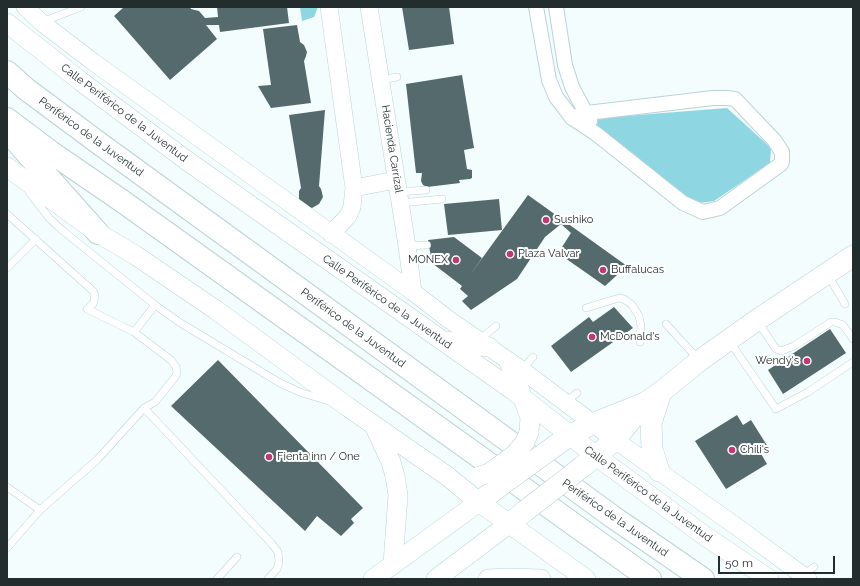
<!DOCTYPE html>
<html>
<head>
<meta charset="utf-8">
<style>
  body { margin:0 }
  #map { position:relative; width:860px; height:586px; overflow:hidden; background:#f3fdfe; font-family:Raleway,sans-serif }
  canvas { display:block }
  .frame { position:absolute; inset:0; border:8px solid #232d2e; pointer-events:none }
  .scale { position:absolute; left:718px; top:556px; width:117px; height:18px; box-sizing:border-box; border:2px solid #232d2e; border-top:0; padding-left:5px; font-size:12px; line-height:14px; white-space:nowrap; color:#232d2e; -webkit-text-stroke:3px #fff; paint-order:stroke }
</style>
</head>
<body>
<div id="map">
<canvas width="860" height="586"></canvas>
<div class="frame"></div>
<div class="scale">50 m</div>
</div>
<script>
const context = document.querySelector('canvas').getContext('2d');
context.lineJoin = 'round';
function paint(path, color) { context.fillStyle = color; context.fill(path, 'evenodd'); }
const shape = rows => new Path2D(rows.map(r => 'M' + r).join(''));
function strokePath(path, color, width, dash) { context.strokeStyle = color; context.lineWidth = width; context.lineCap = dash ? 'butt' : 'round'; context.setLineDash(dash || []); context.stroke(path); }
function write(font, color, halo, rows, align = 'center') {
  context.font = font + ' Raleway,sans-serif'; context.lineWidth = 4; context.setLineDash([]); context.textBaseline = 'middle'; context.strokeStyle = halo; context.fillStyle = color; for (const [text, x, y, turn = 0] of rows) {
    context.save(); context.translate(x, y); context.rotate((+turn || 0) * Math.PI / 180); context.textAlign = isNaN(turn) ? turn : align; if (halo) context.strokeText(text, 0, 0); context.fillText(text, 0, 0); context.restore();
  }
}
paint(shape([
  [300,7,318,7,314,17,302,21],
  [727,108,771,148,770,163,714,201,692,204,588,119]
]), '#8ed6e1');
paint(shape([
  [124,7,190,7,191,9,199,11,205,18,218,17,217,7,287,7,289,23,220,32,219,25,206,25,217,39,170,80,114,16],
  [402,7,449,7,454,44,409,50],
  [297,25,300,42,304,45,307,52,306,56,304,61,311,103,271,108,258,86,271,85,263,29],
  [462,75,474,148,464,150,467,169,472,170,472,178,470,179,459,180,460,183,427,187,423,185,421,181,422,173,416,173,406,84],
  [325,110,319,186,321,189,323,197,319,204,312,208,308,207,299,200,299,191,301,188,289,115],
  [528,195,627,266,605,286,565,258,567,251,562,247,571,233,561,224,545,237,517,279,471,310,462,301,468,296,460,289,462,286,432,263,428,240,454,237,482,258,470,275],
  [499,199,502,230,448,235,444,204],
  [614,307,633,328,571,372,551,346,589,317,593,322],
  [830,329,846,353,783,394,768,370],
  [218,360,363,508,351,519,354,523,341,536,317,516,305,531,171,406],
  [737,415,743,425,751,420,768,447,760,452,767,464,726,489,695,441]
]), '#546a6d');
const service = shape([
  [42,22,81,7],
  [381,80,397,77],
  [29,192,50,219,62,230,155,305,179,322,280,383,302,393,329,401],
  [399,192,426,190],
  [401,203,442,199],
  [7,214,93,291,95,295,94,300,93,304,87,309,134,332,155,305],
  [408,246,427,245],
  [7,268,36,239],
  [828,275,845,304],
  [586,308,619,298,624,299,632,305,639,316,641,326,640,342],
  [758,322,776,349,781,351,794,346,831,322,835,322,843,325,853,339],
  [666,324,698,359],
  [479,340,496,326],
  [730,342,776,409,808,392,853,362],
  [522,370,533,357],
  [565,402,577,393],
  [144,408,272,544,278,552,279,562,277,569,268,579],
  [7,487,40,510],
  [7,548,40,510,97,460,144,408,155,402,176,376,177,372,176,367,171,360,134,332],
  [803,575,814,567],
  [217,579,237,557]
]);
const minor = shape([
  [536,7,549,80,556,97,563,106,572,118,595,133,683,203,703,212,720,208,781,164,782,161,782,152,774,140,735,99,727,98,713,98,587,113,572,118],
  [556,7,565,65,572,87,590,121]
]);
const tertiary = shape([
  [25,7,41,22,92,61,413,292,448,319,522,370,615,440,744,532,808,579],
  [329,7,354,188,352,207,348,216,331,234],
  [369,7,407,246,413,292],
  [354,188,396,180]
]);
const secondary = shape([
  [7,23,83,83,186,160,514,391,596,456,705,536,769,579],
  [7,167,98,233,135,255,216,310,348,407,447,476,479,502,586,579],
  [445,341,489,347],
  [509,362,530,417,529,432],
  [374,425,391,462,395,476,398,495,393,564],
  [373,579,479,502],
  [436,579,510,523],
  [488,579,507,578,541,579]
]);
const primary = shape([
  [555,446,569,436,592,424,645,403,661,392,699,361,757,320,853,256],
  [582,467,615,440,644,404],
  [659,471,652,449,651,423,661,392],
  [479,502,497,488],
  [510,523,525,511]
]);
const trunk = shape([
  [7,72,26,89,100,144,613,517,703,579],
  [7,119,52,153,122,201,650,579],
  [7,131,98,233]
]);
strokePath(service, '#bbd3d7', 8);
strokePath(minor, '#bbd3d7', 16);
strokePath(tertiary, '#bbd3d7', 18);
strokePath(secondary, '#bbd3d7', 20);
strokePath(primary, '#bbd3d7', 22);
strokePath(trunk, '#bbd3d7', 24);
strokePath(service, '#fff', 7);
strokePath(minor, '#fff', 14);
strokePath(tertiary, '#fff', 17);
strokePath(secondary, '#fff', 19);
strokePath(primary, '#fff', 21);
strokePath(trunk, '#fff', 22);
const secondaryBridge = shape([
  [480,476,489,473,499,466,515,454,525,442,529,432]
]);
const primaryBridge = shape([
  [497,488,555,446],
  [525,511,582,467]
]);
strokePath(secondaryBridge, '#bbd3d7', 20, []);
strokePath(primaryBridge, '#bbd3d7', 22, []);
strokePath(secondaryBridge, '#fff', 19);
strokePath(primaryBridge, '#fff', 21);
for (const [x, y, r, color] of [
  [546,220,4,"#c13873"],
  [510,254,4,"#c13873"],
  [456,260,4,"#c13873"],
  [603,270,4,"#c13873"],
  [592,337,4,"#c13873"],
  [807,361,4,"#c13873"],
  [732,450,4,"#c13873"],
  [269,457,4,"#c13873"]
]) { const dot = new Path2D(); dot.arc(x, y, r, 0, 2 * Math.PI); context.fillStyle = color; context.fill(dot); strokePath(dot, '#fff', 1.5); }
write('11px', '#232d2e', '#fff', [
  ["Calle Periférico de la Juventud",124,113,37],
  ["Periférico de la Juventud",91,137,36],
  ["Hacienda Carrizal",392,149,81],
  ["Calle Periférico de la Juventud",387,302,35],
  ["Periférico de la Juventud",353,328,36],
  ["Calle Periférico de la Juventud",648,494,36],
  ["Periférico de la Juventud",615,518,35]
]);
write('11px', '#232d2e', '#fff', [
  ["Sushiko",554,220],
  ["Plaza Valvar",518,254],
  ["MONEX",448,260,"right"],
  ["Buffalucas",611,270],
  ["McDonald's",600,337],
  ["Wendy's",799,361,"right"],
  ["Chili's",740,450],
  ["Fienta inn / One",277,457]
], 'left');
</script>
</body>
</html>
